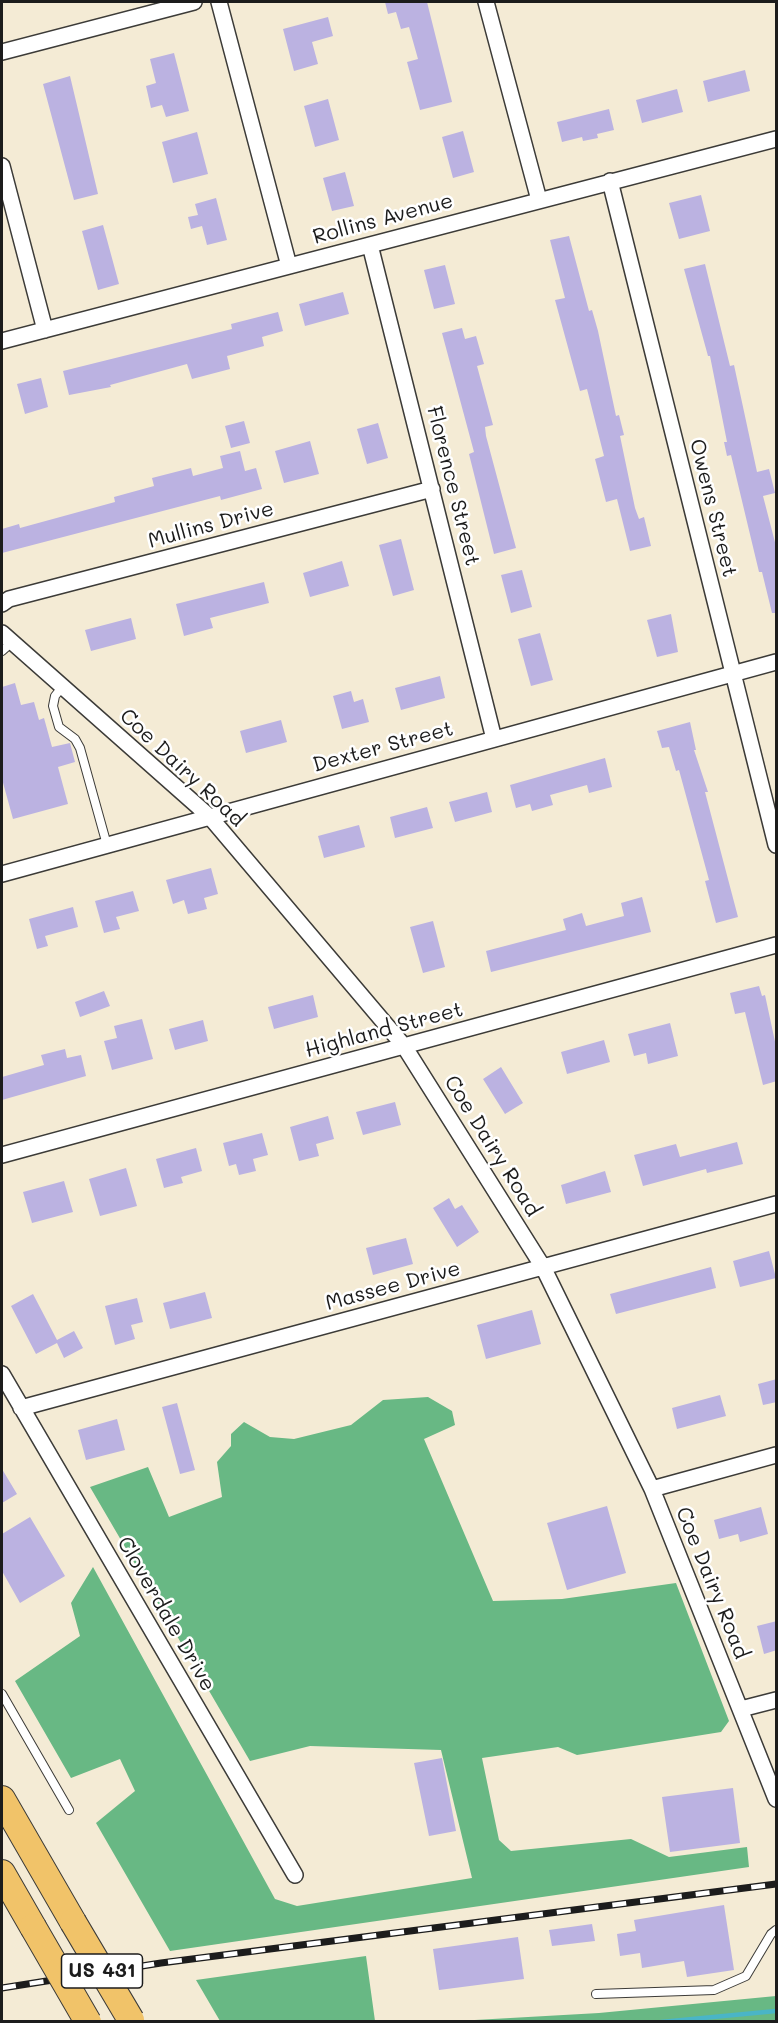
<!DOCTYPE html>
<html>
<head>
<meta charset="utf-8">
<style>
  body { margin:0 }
  #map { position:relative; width:778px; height:2023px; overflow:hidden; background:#f4ebd5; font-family:Mali,sans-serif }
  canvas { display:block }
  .frame { position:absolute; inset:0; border:3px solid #1c1c1c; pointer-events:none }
</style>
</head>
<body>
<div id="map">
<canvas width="778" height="2023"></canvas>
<div class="frame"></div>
</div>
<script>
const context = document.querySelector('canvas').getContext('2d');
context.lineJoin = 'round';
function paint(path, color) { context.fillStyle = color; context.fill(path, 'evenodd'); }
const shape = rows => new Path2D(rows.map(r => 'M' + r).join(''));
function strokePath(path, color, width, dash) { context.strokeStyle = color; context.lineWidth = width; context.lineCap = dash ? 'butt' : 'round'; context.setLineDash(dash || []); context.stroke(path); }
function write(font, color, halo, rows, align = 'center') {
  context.font = font + ' Mali,sans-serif'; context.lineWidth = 5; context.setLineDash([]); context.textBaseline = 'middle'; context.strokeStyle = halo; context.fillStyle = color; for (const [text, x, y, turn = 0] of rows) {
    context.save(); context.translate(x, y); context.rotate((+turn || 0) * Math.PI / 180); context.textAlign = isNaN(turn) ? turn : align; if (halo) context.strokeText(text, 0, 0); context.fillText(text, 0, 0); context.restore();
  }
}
paint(shape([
  [428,1397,452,1411,455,1425,424,1439,493,1601,562,1599,676,1583,729,1721,721,1732,577,1755,558,1747,482,1758,499,1840,511,1851,631,1839,669,1857,747,1847,749,1867,170,1951,96,1823,135,1791,120,1759,71,1778,15,1681,80,1636,71,1603,93,1567,275,1899,297,1906,472,1878,441,1750,310,1746,250,1761,90,1487,148,1467,169,1517,222,1497,217,1462,231,1446,231,1434,244,1422,270,1437,294,1439,351,1425,383,1400],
  [366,1956,375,2021,220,2021,196,1980],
  [776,1996,776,2021,457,2021,599,2013]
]), '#68b884');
strokePath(shape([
  [661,2022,776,2011]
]), '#4ab5c7', 4.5);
paint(shape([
  [385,2,427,2,452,102,420,110,407,62,418,59,409,27,401,29,396,12,388,14],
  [328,17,333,36,312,42,318,64,294,71,283,29],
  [174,53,189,111,166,117,162,105,151,108,146,86,156,83,150,59],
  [745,70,750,91,708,102,703,81],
  [70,76,98,194,74,200,43,84],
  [677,89,683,112,642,123,636,100],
  [328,99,339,140,315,147,304,106],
  [609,109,614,130,597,134,598,138,583,141,582,137,562,142,557,122],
  [463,131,474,172,453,178,442,137],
  [197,132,208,174,173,183,162,142],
  [345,172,354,206,332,211,323,178],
  [701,195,710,231,679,239,669,203],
  [216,198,227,240,207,245,202,226,191,229,188,217,198,215,195,204],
  [103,225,119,284,98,290,82,231],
  [569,236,589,311,592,310,598,331,616,416,619,415,624,435,620,436,635,508,639,519,644,517,651,546,630,551,617,499,606,502,595,459,604,456,587,389,580,391,555,300,565,298,550,240],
  [705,264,730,366,734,365,757,472,769,469,775,493,763,496,777,550,777,613,772,613,762,572,759,572,731,455,727,456,724,442,727,442,710,356,708,356,684,269],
  [445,265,455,304,434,309,424,270],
  [343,292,349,314,305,326,299,304],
  [278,312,283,331,262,337,264,346,227,356,230,369,192,379,187,364,110,385,111,387,69,395,63,371,232,329,231,324],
  [462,328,465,339,476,336,484,364,477,366,493,425,485,427,486,436,516,548,494,554,469,454,474,452,442,333],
  [41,378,48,407,25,414,17,384],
  [244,421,250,443,231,448,225,426],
  [378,423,388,458,367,464,357,429],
  [310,441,319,474,284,483,275,451],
  [240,451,245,471,256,468,262,489,221,500,220,496,2,553,2,529,19,524,20,528,115,502,114,497,154,486,152,478,191,468,193,476,223,468,220,456],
  [401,539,414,590,393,596,379,545],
  [342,561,349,586,310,597,303,573],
  [522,570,532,607,511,613,501,575],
  [264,582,269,603,210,618,213,628,184,636,176,604],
  [671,614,678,652,657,657,647,620],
  [131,618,136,639,91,651,85,630],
  [540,633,553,680,531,686,518,639],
  [440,676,445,698,401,710,395,688],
  [15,683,21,705,34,702,39,720,44,718,52,747,70,743,75,762,58,767,68,804,13,819,2,779,2,687],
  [351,691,354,702,363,699,369,722,342,729,333,696],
  [281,720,287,742,246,753,240,731],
  [690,722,696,750,694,750,708,792,705,792,738,917,716,923,705,881,709,880,679,770,676,771,669,747,662,748,657,731],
  [605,758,612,787,589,793,587,785,550,795,553,805,532,811,530,804,516,808,510,785],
  [487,792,492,812,455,822,449,802],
  [427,807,433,828,395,838,390,817],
  [359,825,365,847,324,858,318,836],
  [211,868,218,894,204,898,207,909,188,914,184,900,173,904,166,880],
  [133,891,139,911,116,917,120,929,104,933,95,901],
  [642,897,651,932,491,972,486,951,566,930,563,919,582,913,586,926,624,916,621,903],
  [73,907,78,927,45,936,48,946,37,949,29,919],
  [433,921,445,967,423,973,410,927],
  [759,986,762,996,765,995,777,1051,777,1081,763,1085,745,1012,735,1014,730,993],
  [104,991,110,1006,80,1017,75,1002],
  [313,995,318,1017,274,1029,268,1007],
  [142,1019,153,1059,112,1070,104,1041,117,1038,114,1026],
  [203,1020,208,1041,175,1050,169,1029],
  [670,1023,678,1056,648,1064,646,1053,634,1056,628,1034],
  [604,1040,610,1062,567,1074,561,1052],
  [65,1049,67,1058,81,1055,86,1076,2,1100,2,1077,44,1065,41,1055],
  [501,1067,523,1103,505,1114,483,1079],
  [395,1102,401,1125,363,1135,356,1112],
  [328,1116,334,1139,316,1144,319,1156,299,1161,290,1127],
  [262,1133,268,1155,253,1159,256,1171,239,1175,236,1164,229,1166,223,1143],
  [737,1142,743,1164,707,1173,706,1169,643,1186,634,1155,676,1144,680,1157],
  [196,1148,202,1171,181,1177,183,1183,164,1188,156,1159],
  [126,1168,137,1206,100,1216,89,1179],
  [605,1171,611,1192,566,1204,561,1185],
  [64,1181,73,1212,32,1223,23,1192],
  [449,1198,455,1209,462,1205,479,1232,457,1247,433,1208],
  [406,1238,413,1264,373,1275,366,1248],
  [769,1251,776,1278,740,1287,733,1261],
  [711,1267,716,1288,616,1314,610,1294],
  [205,1292,212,1318,170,1329,163,1303],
  [33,1294,57,1340,74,1331,83,1348,64,1358,57,1343,36,1354,11,1306],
  [137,1298,143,1322,131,1325,135,1339,115,1345,105,1306],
  [532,1310,541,1344,486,1359,477,1325],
  [777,1379,777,1402,763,1405,758,1384],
  [720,1395,726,1416,677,1429,672,1408],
  [177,1403,195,1470,180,1474,162,1407],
  [117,1419,125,1450,86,1460,78,1430],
  [2,1469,17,1494,2,1503],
  [607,1506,626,1573,567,1590,547,1523],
  [761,1507,768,1534,740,1542,738,1534,719,1539,714,1520],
  [30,1517,65,1576,20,1603,2,1571,2,1534],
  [777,1621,777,1650,764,1654,757,1626],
  [442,1758,456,1831,429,1836,414,1763],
  [733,1788,740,1843,670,1852,662,1797],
  [724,1905,734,1970,687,1977,684,1961,642,1968,640,1953,620,1956,617,1934,636,1931,634,1920],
  [592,1924,595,1941,552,1946,549,1930],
  [518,1937,524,1979,439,1990,433,1949]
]), '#bbb2e1');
const service = shape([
  [2,651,12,642],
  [63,686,55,696,53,706,59,727,75,739,80,748,107,845],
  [2,1694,69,1810],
  [596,1994,714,1990,746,1976,771,1934,776,1930]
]);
const minor = shape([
  [219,2,289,266],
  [486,2,539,200],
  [2,52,194,2],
  [2,166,45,330],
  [610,181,776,845],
  [370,245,494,739],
  [2,341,776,139],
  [2,604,9,599,432,489],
  [2,633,210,817,404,1046,543,1267,652,1489,776,1799],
  [2,874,776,662],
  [2,1155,776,945],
  [2,1374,295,1875],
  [21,1408,776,1204],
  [652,1489,776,1455],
  [741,1709,776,1700]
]);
const trunk = shape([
  [2,1799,73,1922],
  [2,1873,33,1927]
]);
strokePath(service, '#3c3b38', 10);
strokePath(minor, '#3c3b38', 18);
strokePath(trunk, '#3c3b38', 28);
strokePath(service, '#fff', 8);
strokePath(minor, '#fff', 15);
strokePath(trunk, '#f1c369', 26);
const rail = shape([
  [2,1988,161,1963,776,1884]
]);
strokePath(rail, '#1c1c1c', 7);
strokePath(rail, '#fff', 4.5, [14]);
const trunkBridge = shape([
  [73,1922,131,2020],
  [33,1927,88,2022]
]);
strokePath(trunkBridge, '#3c3b38', 28, []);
strokePath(trunkBridge, '#f1c369', 26);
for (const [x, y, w] of [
  [102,1971,81]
]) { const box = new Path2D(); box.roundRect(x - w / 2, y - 17, w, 34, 4.5); context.fillStyle = '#fff'; context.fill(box); strokePath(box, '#1c1c1c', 1.5); }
write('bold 20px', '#1c1c1c', null, [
  ["US 431",102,1971]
]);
write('21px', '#1c1c1c', '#fff', [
  ["Rollins Avenue",383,219,-15],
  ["Florence Street",453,486,76],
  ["Owens Street",713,508,76],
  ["Mullins Drive",211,525,-15],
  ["Dexter Street",383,747,-15],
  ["Coe Dairy Road",182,768,43],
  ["Highland Street",384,1030,-15],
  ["Coe Dairy Road",492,1146,58],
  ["Massee Drive",393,1286,-15],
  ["Coe Dairy Road",712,1583,68],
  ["Cloverdale Drive",166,1614,60]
]);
</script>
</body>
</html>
